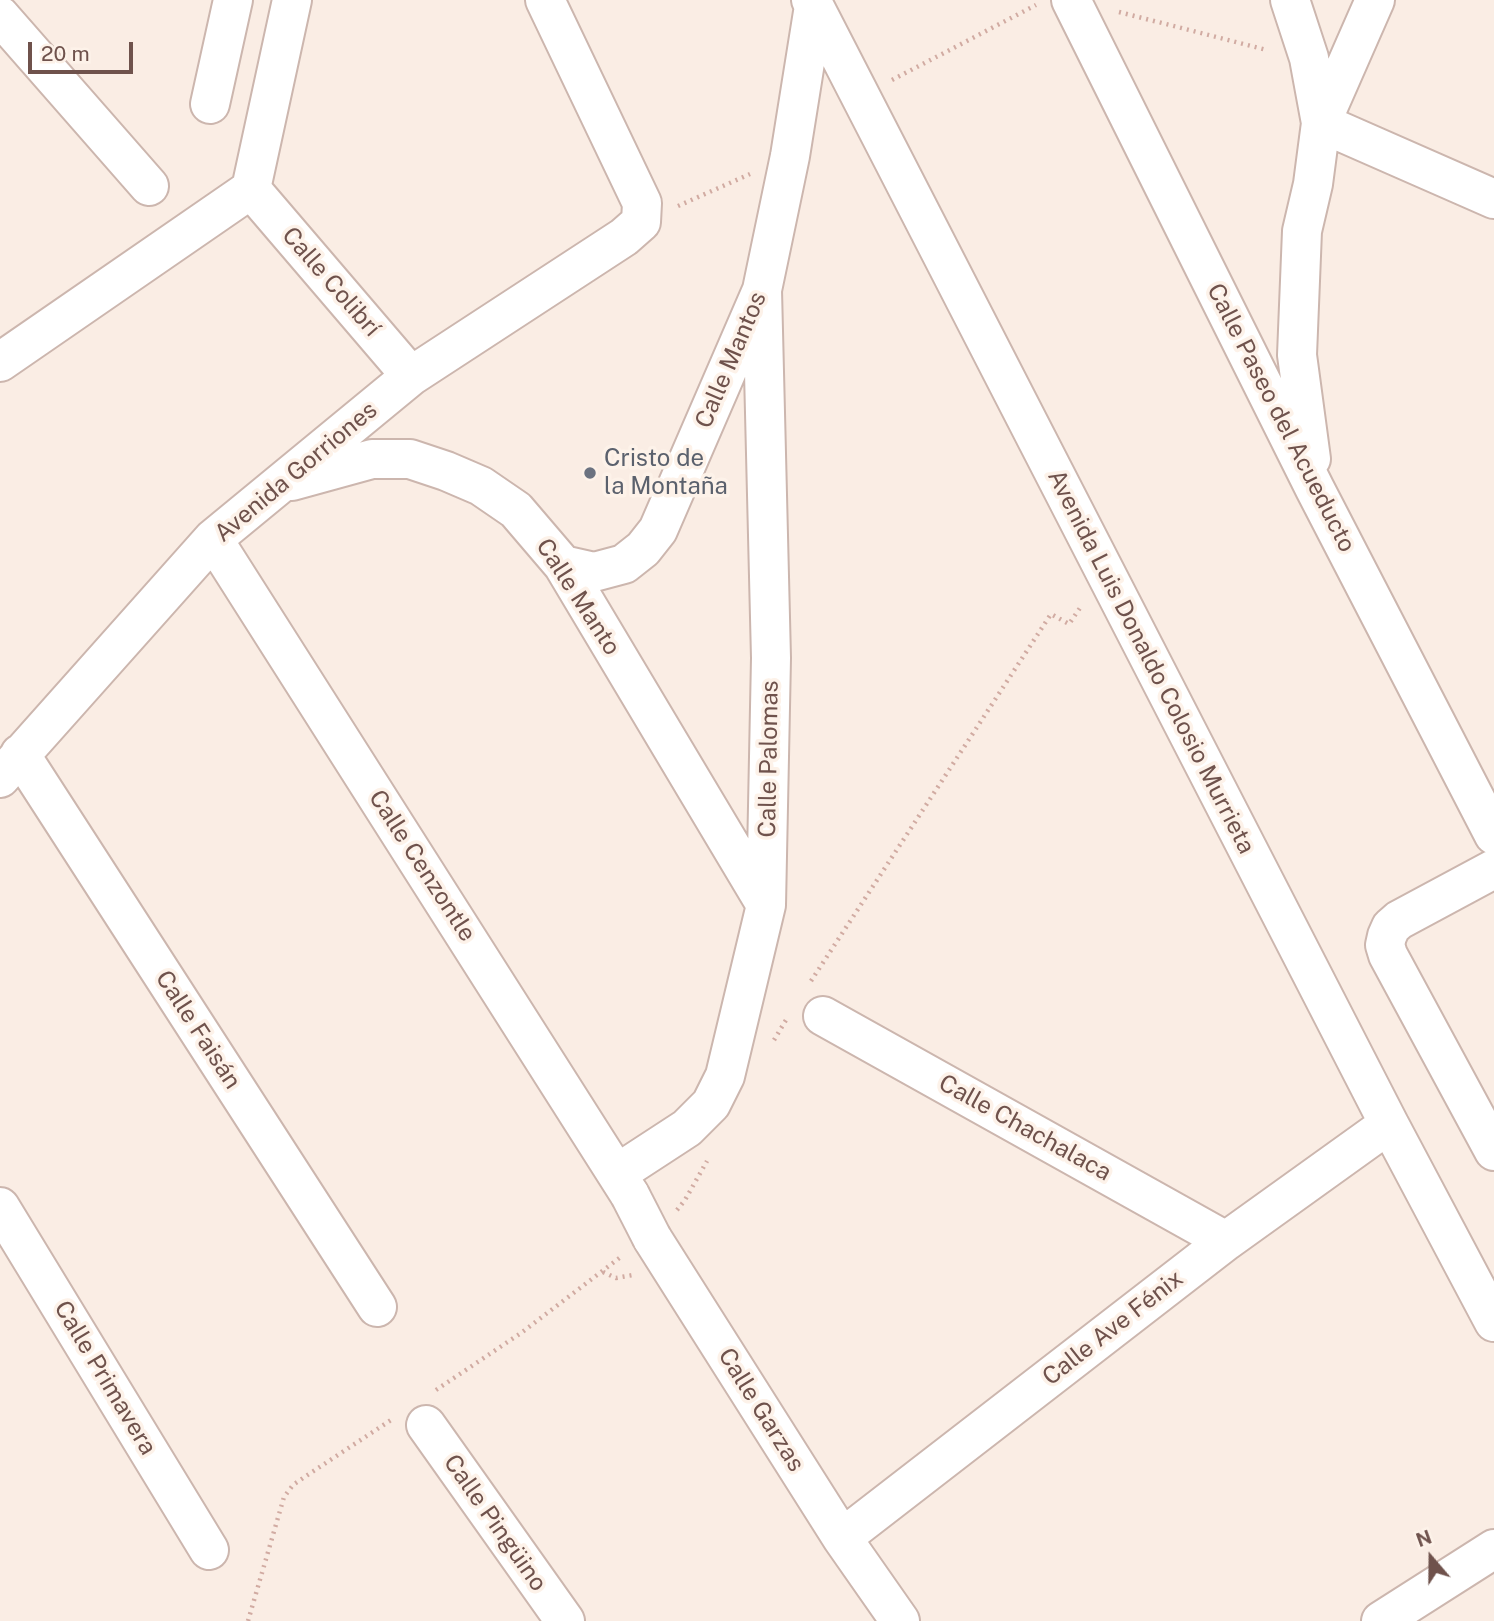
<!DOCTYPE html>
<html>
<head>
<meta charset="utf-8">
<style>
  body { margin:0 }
  #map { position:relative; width:1494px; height:1621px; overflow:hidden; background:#faede4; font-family:"Public Sans",sans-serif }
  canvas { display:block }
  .north { position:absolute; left:1396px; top:1523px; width:70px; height:70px; -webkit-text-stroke:5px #fdf2e9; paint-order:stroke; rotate:340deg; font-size:19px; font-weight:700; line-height:28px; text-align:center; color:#6f524c }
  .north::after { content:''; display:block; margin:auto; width:24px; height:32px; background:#6f524c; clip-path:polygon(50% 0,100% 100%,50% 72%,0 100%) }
  .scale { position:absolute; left:28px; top:42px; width:105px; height:32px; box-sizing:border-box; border:4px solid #6f524c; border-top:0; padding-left:9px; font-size:21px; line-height:24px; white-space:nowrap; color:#6f524c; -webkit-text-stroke:5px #fdf2e9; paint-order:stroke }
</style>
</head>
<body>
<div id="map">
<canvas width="1494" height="1621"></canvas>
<div class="north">N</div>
<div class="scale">20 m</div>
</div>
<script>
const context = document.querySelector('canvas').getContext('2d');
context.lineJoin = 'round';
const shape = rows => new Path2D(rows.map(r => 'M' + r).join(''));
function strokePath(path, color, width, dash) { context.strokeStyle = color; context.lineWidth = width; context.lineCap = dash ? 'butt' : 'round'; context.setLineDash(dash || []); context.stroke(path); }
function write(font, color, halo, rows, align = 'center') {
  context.font = font + ' "Public Sans",sans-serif'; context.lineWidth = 7; context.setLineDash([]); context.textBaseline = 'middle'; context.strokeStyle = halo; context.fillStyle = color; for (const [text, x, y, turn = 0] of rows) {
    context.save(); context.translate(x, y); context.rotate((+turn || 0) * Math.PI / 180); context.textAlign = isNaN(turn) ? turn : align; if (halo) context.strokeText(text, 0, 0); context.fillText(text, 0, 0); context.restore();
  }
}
const minor = shape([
  [811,0,1389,1124,1494,1322],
  [1071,0,1315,489,1494,835],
  [1290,0,1309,58,1321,123],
  [0,16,149,186],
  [210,104,233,0],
  [1321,123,1494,199],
  [251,189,411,376],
  [0,362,251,189,292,0],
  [1311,459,1297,355,1302,231,1313,184,1321,123,1375,0],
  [292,481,372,459,410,459,446,471,481,486,516,510,563,565,766,905],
  [213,539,630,1195],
  [563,565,594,572,624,564,643,549,658,530,762,290,790,156,814,6],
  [20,754,377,1307],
  [0,778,213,539,411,376,624,237,641,222,642,203,545,0],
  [1494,869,1399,920,1391,927,1387,936,1385,945,1388,955,1494,1151],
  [823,1016,1226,1241],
  [618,1173,687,1128,711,1104,725,1076,766,905,771,658,762,290],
  [0,1207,209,1550],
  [652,1238,842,1538,900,1621],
  [426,1425,565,1621],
  [842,1538,1226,1241,1389,1124],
  [1381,1621,1494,1549]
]);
strokePath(minor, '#ccb6ae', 42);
strokePath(shape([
  [1119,12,1267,50],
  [892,80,1036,5],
  [678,206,750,174],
  [811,981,1051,614,1069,624,1082,605],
  [774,1040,786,1020],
  [677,1210,685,1200,707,1161],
  [603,1272,616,1278,633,1275],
  [436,1390,521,1333,622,1256],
  [248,1621,284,1497,293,1485,306,1476,391,1420]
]), '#d1aba2', 4.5, [2, 5]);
strokePath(minor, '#fff', 38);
const minorBridge = shape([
  [630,1195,652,1238]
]);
strokePath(minorBridge, '#ccb6ae', 42, []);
strokePath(minorBridge, '#fff', 38);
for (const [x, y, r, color] of [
  [590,473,7,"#6b7280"]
]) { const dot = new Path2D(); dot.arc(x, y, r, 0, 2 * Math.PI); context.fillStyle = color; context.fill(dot); strokePath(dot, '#fdf2e9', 2.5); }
write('24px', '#6f524c', '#fdf2e9', [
  ["Calle Colibrí",331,282,49],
  ["Calle Mantos",731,360,-67],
  ["Calle Paseo del Acueducto",1281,418,63],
  ["Avenida Gorriones",296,472,-40],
  ["Calle Manto",578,597,57],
  ["Avenida Luis Donaldo Colosio Murrieta",1151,662,63],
  ["Calle Palomas",769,759,-89],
  ["Calle Cenzontle",422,866,57],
  ["Calle Faisán",198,1030,57],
  ["Calle Chachalaca",1025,1128,29],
  ["Calle Ave Fénix",1113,1328,-38],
  ["Calle Primavera",105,1378,59],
  ["Calle Garzas",761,1410,58],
  ["Calle Pingüino",495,1523,55]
]);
write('24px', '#5b616d', '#fdf2e9', [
  ["Cristo de",604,459],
  ["la Montaña",604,487]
], 'left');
</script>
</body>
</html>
